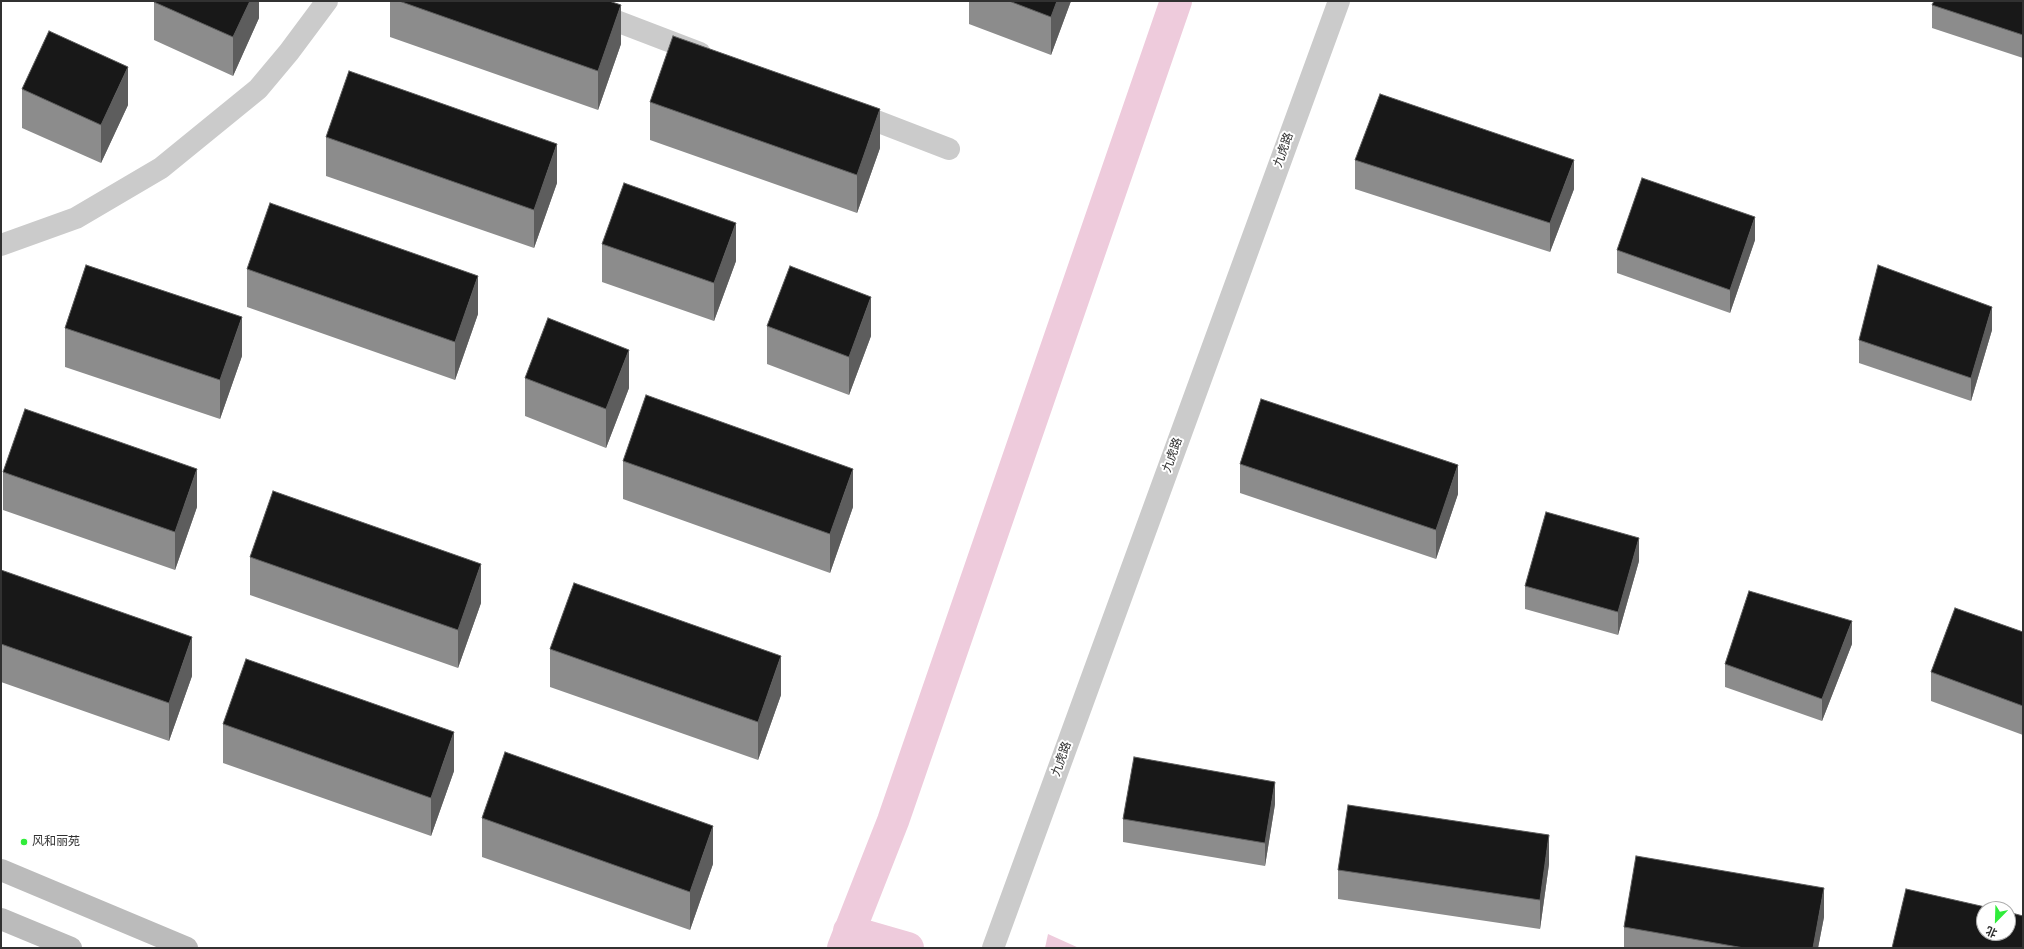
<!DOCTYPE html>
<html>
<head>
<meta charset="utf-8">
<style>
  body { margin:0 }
  #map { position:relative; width:2024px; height:949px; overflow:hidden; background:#fff; font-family:Roboto,"Noto Sans SC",sans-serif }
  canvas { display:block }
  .frame { position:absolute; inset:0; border:2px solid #313131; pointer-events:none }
  .north { position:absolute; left:1976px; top:901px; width:40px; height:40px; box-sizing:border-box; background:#fff; border:1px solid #adadad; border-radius:50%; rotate:203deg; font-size:11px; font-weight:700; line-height:16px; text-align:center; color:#313131 }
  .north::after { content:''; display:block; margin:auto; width:14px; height:18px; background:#30ec3a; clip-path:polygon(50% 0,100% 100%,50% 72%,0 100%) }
</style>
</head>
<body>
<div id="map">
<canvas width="2024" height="949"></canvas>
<div class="frame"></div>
<div class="north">北</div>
</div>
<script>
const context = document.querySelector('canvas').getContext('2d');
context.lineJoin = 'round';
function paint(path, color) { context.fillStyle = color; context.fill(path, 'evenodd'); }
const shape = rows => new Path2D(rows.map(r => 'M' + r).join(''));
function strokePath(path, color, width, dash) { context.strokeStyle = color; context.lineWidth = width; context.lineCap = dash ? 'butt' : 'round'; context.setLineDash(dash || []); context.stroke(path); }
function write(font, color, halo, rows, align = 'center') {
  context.font = font + ' Roboto,"Noto Sans SC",sans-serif'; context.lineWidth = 4; context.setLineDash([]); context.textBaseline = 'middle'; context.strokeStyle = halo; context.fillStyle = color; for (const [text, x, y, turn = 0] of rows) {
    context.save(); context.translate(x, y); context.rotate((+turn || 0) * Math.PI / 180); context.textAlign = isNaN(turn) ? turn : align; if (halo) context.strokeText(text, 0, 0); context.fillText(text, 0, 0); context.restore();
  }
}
paint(shape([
  [1048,934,1079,948,1045,948]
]), '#eecbdc');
strokePath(shape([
  [849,931,908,948],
  [843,948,893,821,1176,1]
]), '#eecbdc', 32);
strokePath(shape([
  [564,1,700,53],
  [853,112,949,149],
  [1,245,76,218,161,168,258,89,289,52,327,1]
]), '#cbcbcb', 22);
strokePath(shape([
  [993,948,1339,1]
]), '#cbcbcb', 22);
strokePath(shape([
  [1,870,187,948],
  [1,919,71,948]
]), '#bbb', 22);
paint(shape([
  [259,1,259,18,233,76,154,40,154,2],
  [390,1,609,1,621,44,598,110,390,37],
  [969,1,1071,1,1051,55,969,24],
  [2023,1,2023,58,1932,28,1932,5],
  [22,89,128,105,101,163,22,128],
  [650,102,880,148,857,213,650,140],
  [326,137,557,183,534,248,326,176],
  [1355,160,1574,189,1550,252,1355,189],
  [1755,240,1730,313,1617,273,1617,250],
  [602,244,736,261,714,321,602,282],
  [247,269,478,314,455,380,247,307],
  [767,326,871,336,849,395,767,364],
  [65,328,242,356,220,419,65,367],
  [1992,330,1971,401,1859,363,1859,340],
  [525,378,629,388,606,448,525,416],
  [623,461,853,507,830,573,623,499],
  [1240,464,1458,494,1436,559,1240,493],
  [3,472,197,507,175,570,3,510],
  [250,557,481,603,458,668,250,595],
  [1639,561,1618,635,1525,609,1525,586],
  [1,570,192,676,169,741,1,682],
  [2023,632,2023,735,1931,701,1931,672],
  [1852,644,1822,721,1725,687,1725,664],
  [550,649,781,695,758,760,550,687],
  [223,724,454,771,431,836,223,763],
  [1275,804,1265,866,1123,842,1123,819],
  [482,818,713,864,690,930,482,857],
  [1549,864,1540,929,1338,899,1338,870],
  [1824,917,1818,948,1624,948,1624,927]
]), '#8c8c8c');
paint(shape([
  [250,1,259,1,259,18,233,76,233,37],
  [1057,1,1071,1,1051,55,1051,17],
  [621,5,621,44,598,110,598,71],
  [128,67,128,105,101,163,101,125],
  [880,109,880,148,857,213,857,175],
  [557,144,557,183,534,248,534,210],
  [1574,160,1574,189,1550,252,1550,223],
  [1755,217,1755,240,1730,313,1730,290],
  [736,223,736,261,714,321,714,283],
  [478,276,478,314,455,380,455,342],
  [871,297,871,336,849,395,849,357],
  [1992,307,1992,330,1971,401,1971,378],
  [242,317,242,356,220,419,220,380],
  [629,350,629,388,606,448,606,409],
  [1458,465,1458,494,1436,559,1436,530],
  [197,469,197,507,175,570,175,532],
  [853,469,853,507,830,573,830,534],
  [1639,538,1639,561,1618,635,1618,612],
  [481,564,481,603,458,668,458,630],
  [1852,621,1852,644,1822,721,1822,699],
  [192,637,192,676,169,741,169,703],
  [781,656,781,695,758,760,758,722],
  [454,732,454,771,431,836,431,798],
  [1275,782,1275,804,1265,866,1265,843],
  [713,826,713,864,690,930,690,892],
  [1549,835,1549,864,1540,929,1540,900],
  [1824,888,1824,917,1818,948,1813,948]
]), '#5d5d5d');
const building = shape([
  [154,1,250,1,233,37,154,2,154,1],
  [399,1,609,1,621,5,598,71,399,1],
  [1009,1,1057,1,1051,17,1009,1],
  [1934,1,2023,1,2023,35,1932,5,1934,1],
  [49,31,128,67,101,125,22,89,49,31],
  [673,36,880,109,857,175,650,102,673,36],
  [349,71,557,144,534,210,326,137,349,71],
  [1380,94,1574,160,1550,223,1355,160,1380,94],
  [1642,178,1755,217,1730,290,1617,250,1642,178],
  [624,183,736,223,714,283,602,244,624,183],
  [270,203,478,276,455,342,247,269,270,203],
  [86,265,242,317,220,380,65,328,86,265],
  [1878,265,1992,307,1971,378,1859,340,1878,265],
  [790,266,871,297,849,357,767,326,790,266],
  [548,318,629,350,606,409,525,378,548,318],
  [646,395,853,469,830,534,623,461,646,395],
  [1261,399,1458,465,1436,530,1240,464,1261,399],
  [25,409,197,469,175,532,3,472,25,409],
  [273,491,481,564,458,630,250,557,273,491],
  [1546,512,1639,538,1618,612,1525,586,1546,512],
  [1,570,192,637,169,703,1,644,1,570],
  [574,583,781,656,758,722,550,649,574,583],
  [1749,591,1852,621,1822,699,1725,664,1749,591],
  [1955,608,2023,632,2023,706,1931,672,1955,608],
  [246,659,454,732,431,798,223,724,246,659],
  [505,752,713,826,690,892,482,818,505,752],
  [1134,757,1275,782,1265,843,1123,819,1134,757],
  [1348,805,1549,835,1540,900,1338,870,1348,805],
  [1636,856,1824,888,1813,948,1744,948,1624,927,1636,856],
  [1906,889,1994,909,1984,909,1984,933,2008,933,2008,912,2023,916,2023,948,1892,948,1906,889]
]);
paint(building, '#181818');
strokePath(building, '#5d5d5d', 1);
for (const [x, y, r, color] of [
  [24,842,4,"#30ec3a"]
]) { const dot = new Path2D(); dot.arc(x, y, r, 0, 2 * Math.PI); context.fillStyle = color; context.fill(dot); strokePath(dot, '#fff', 1.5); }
write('12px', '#313131', '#fff', [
  ["九虎路",1284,150,-70],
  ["九虎路",1173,455,-70],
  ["九虎路",1062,759,-70]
]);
write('12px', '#313131', '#fff', [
  ["风和丽苑",32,842]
], 'left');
</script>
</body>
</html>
